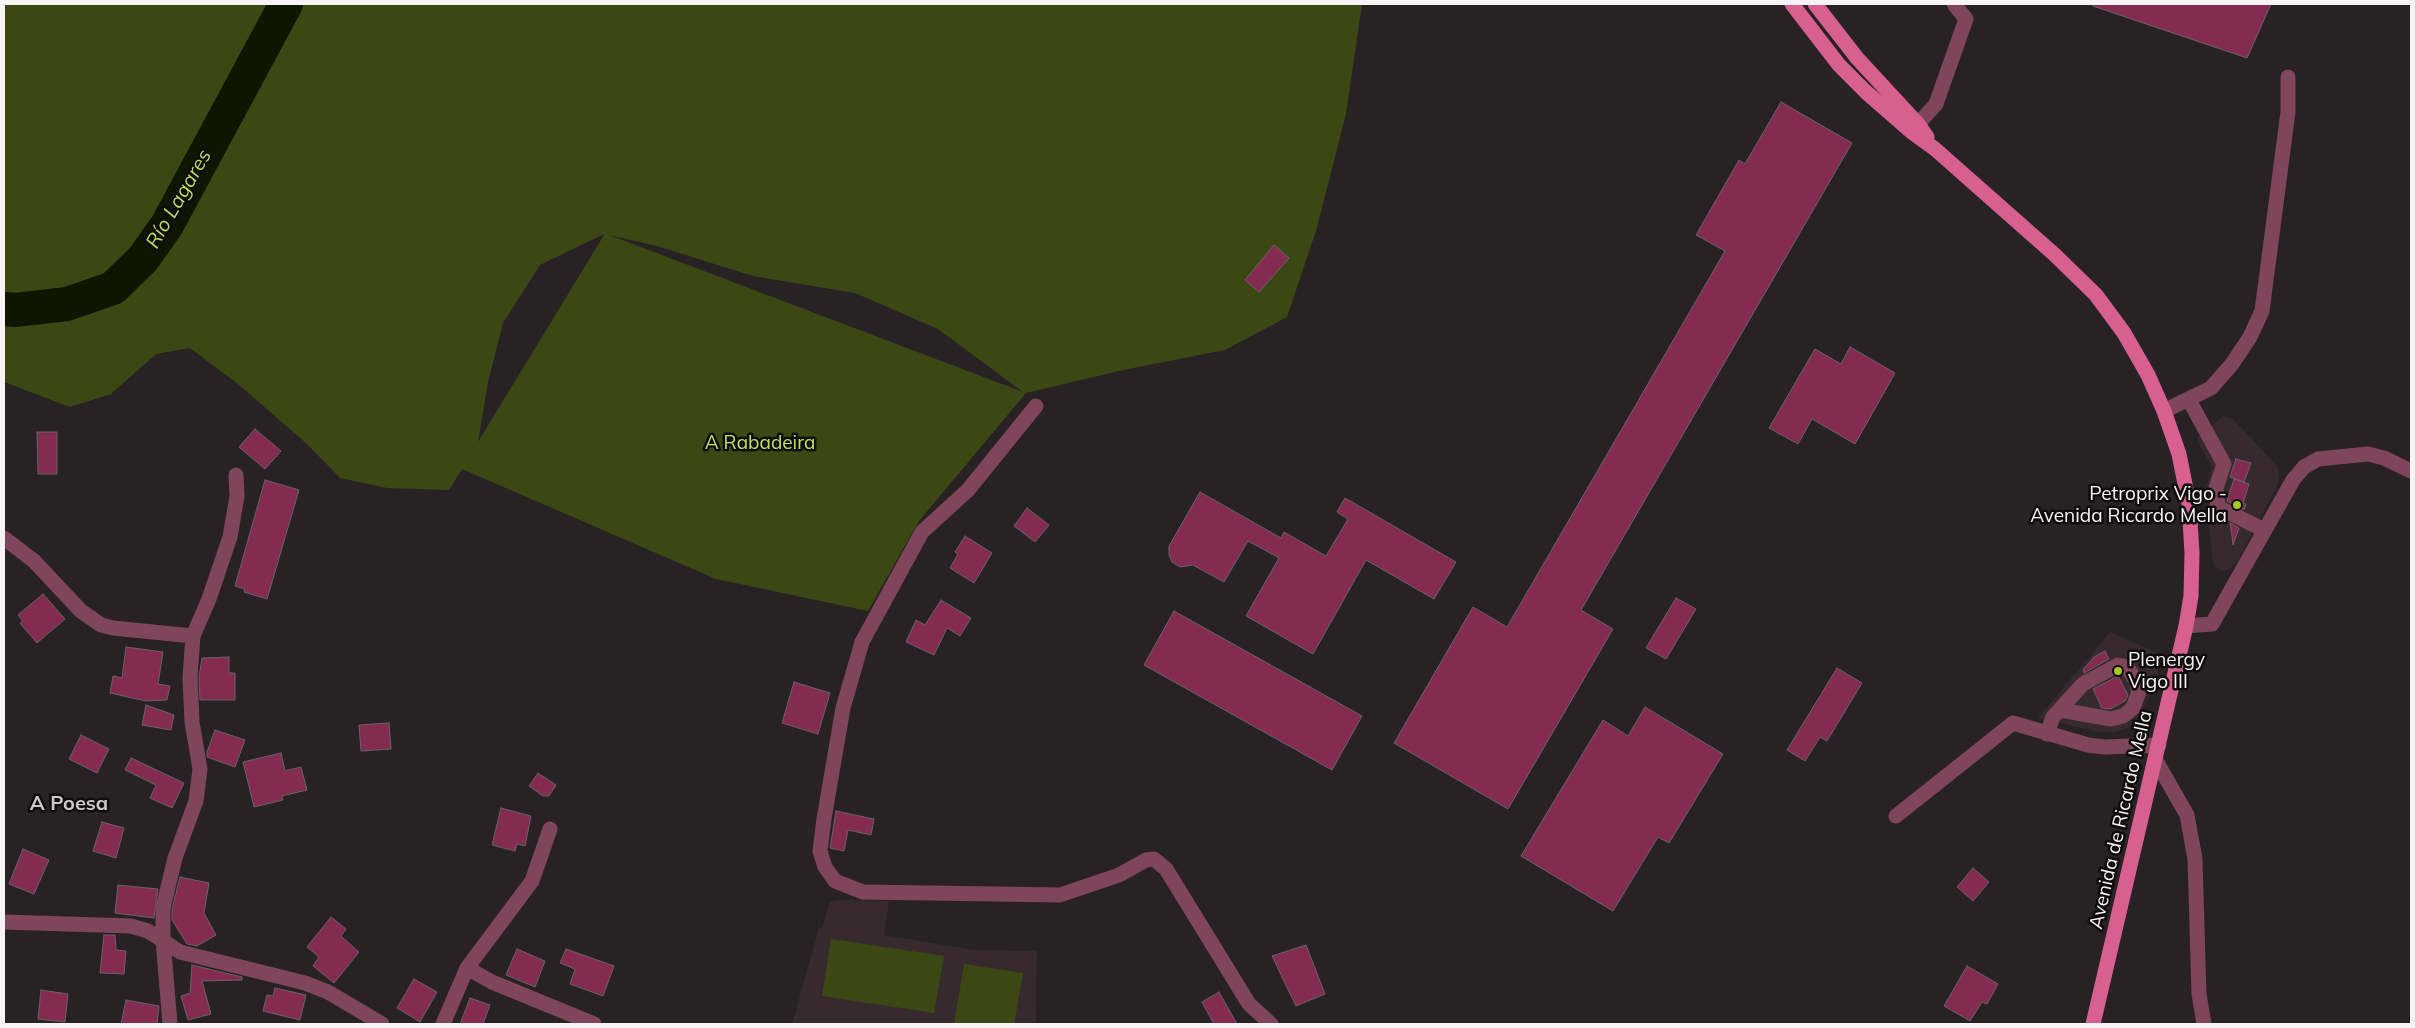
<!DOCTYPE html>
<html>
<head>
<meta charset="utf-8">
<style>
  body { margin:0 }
  #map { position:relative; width:2415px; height:1028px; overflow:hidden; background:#282224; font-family:Mulish,sans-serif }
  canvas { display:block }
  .frame { position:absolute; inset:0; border:5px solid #f8f3f5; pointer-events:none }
</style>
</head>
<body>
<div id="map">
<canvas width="2415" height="1028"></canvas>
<div class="frame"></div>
</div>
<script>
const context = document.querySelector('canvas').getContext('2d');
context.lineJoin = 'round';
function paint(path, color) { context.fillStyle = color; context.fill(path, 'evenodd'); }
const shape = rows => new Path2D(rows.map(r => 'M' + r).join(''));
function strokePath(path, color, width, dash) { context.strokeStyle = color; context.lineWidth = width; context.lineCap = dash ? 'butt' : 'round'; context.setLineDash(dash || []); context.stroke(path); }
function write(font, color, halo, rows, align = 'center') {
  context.font = font + ' Mulish,sans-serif'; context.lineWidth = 5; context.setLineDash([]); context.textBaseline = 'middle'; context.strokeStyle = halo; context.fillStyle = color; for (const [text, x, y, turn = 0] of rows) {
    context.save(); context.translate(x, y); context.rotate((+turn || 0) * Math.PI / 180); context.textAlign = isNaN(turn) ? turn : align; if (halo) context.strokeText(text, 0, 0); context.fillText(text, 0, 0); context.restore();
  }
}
paint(shape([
  [2223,416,2232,418,2278,467,2279,475,2278,484,2237,562,2229,570,2223,571,2214,566,2212,558,2206,489,2212,467,2198,442,2199,435],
  [2110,632,2162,655,2154,687,2138,718,2126,729,2114,732,2099,732,2038,718],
  [840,900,889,901,884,935,974,950,1037,951,1036,1024,792,1024,819,928,822,928,830,902]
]), '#362a2e');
paint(shape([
  [4,4,1362,4,1346,114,1316,231,1287,317,1225,350,1123,370,1026,393,919,521,868,611,716,579,462,469,449,490,387,488,340,478,307,444,238,384,190,348,156,354,111,394,70,407,4,382],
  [604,234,604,235,478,442,488,382,503,323,540,265],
  [609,235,657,246,753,276,855,293,938,329,1023,392],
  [831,939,944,956,934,1013,822,996],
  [964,964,1023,973,1014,1024,954,1024]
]), '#3c4814');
strokePath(shape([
  [4,309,15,310,67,304,113,288,143,259,167,225,286,4]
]), '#0f1600', 34);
const building = shape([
  [2093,4,2271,4,2247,58,2093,6,2093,4],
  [1781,102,1852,143,1581,610,1613,629,1508,809,1394,743,1473,607,1507,627,1725,251,1696,235,1739,160,1745,164,1781,102],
  [1274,245,1289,258,1259,292,1245,280,1274,245],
  [1850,347,1895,373,1855,444,1812,419,1798,444,1769,428,1815,349,1841,364,1850,347],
  [255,429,281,451,265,469,239,447,255,429],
  [37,432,57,432,57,474,38,474,37,432],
  [2236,459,2251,463,2244,482,2230,477,2236,459],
  [2234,479,2249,484,2243,503,2246,504,2244,510,2227,501,2234,479],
  [265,480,299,490,267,599,244,592,245,589,235,586,265,480],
  [1200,492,1281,538,1284,532,1326,556,1348,519,1337,512,1345,498,1456,562,1434,599,1366,560,1313,654,1246,616,1279,558,1248,541,1224,582,1193,565,1180,567,1172,562,1169,555,1169,546,1200,492],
  [1027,508,1049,525,1035,542,1014,526,1027,508],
  [2230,523,2239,528,2233,545,2232,536,2230,523],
  [965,536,992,553,974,583,950,568,958,554,955,552,965,536],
  [43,594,65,619,37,643,20,623,23,621,18,615,43,594],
  [1676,598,1696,609,1666,659,1646,648,1676,598],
  [941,600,971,618,960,636,947,628,934,655,906,642,916,620,925,625,941,600],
  [1174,611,1362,716,1332,770,1144,665,1174,611],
  [126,647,163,652,158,684,170,686,167,700,146,701,110,693,113,676,122,678,126,647],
  [2105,651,2109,659,2084,673,2083,670,2094,657,2105,651],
  [229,657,229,673,235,673,235,700,200,700,199,677,202,658,229,657],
  [1837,668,1862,683,1827,741,1820,737,1805,761,1787,750,1837,668],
  [2118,676,2128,695,2125,701,2110,709,2102,708,2093,689,2118,676],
  [794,682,830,693,818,734,782,723,794,682],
  [146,705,174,715,171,730,142,725,146,705],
  [1645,707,1723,754,1669,843,1658,837,1613,911,1521,856,1603,720,1628,736,1645,707],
  [389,723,391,749,361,751,359,725,389,723],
  [215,730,245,740,235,767,207,757,207,752,215,730],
  [81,735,109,749,97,773,69,759,81,735],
  [281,753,285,771,301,767,307,790,282,796,283,800,254,807,243,762,281,753],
  [131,758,184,783,172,808,150,798,156,785,125,770,131,758],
  [538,773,556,785,549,796,543,796,529,786,538,773],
  [501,808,531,816,525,846,517,844,515,851,492,845,501,808],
  [836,811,874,819,871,835,848,830,844,851,830,848,836,811],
  [102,822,124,828,116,858,93,851,102,822],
  [23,849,49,860,34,894,9,884,23,849],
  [1973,868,1989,882,1973,901,1957,887,1973,868],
  [180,877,209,883,204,913,216,935,197,946,187,944,172,920,172,909,180,877],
  [118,885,158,889,154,918,115,913,118,885],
  [331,917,346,929,341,936,359,952,334,983,313,966,319,957,307,947,331,917],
  [104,935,115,935,116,950,126,951,124,974,100,973,104,935],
  [1306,945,1325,994,1296,1006,1272,956,1306,945],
  [517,949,545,961,535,987,506,975,517,949],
  [566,949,614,966,603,996,570,984,575,969,560,963,566,949],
  [192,965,242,977,242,980,202,981,211,1014,188,1020,181,996,190,993,192,965],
  [1967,966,1998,984,1987,1004,1982,1002,1970,1021,1944,1006,1967,966],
  [414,979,437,992,420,1022,397,1008,414,979],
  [275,988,306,995,300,1020,263,1011,267,995,273,996,275,988],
  [41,990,68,994,65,1022,38,1019,41,990],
  [1219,992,1237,1024,1214,1024,1202,1002,1219,992],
  [470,998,490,1005,483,1024,460,1024,470,998],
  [126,1000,159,1006,157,1024,121,1024,126,1000]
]);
paint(building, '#842b52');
strokePath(building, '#6a6365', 1);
strokePath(shape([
  [1918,124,1936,104,1966,19,1954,4],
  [2189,400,2224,464,2216,488,2218,507,2264,530],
  [1036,406,968,490,922,532,862,642,843,708,824,819,820,851,825,867,835,881,863,892,1060,895,1119,875,1146,860,1154,859,1166,869,1249,1004,1271,1024],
  [2164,411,2211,388,2232,364,2250,337,2262,311,2288,112,2288,77],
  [4,538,34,561,81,611,101,625,113,628,193,636],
  [2186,626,2212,624,2293,480,2304,467,2318,459,2368,454,2384,458,2411,471],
  [2047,734,2053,717,2083,684,2118,665,2127,667,2136,681,2139,691,2133,708,2123,716,2111,719,2060,710],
  [2155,759,2187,815,2195,859,2199,994,2204,1024],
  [1896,816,2013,723,2088,745,2104,747,2159,745],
  [4,922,131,926,148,931,180,952,305,983,328,992,382,1024],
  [467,968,492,982,594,1024],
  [170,1024,163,940,163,908,175,858,196,801,200,769,192,722,190,677,193,636,209,599,230,537,237,496,236,475],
  [443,1024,467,968,532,881,550,829]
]), '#7f455b', 15);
strokePath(shape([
  [1792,4,1839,65,1866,92,1913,133,1935,149,2055,255,2096,295,2124,333,2148,375,2164,411,2179,454,2189,504,2192,553,2191,596,2186,626,2093,1024],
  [1815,4,1857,58,1918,124,1927,137]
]), '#d86091', 15);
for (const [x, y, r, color] of [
  [2237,505,5,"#a5c823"],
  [2118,671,5,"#a5c823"]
]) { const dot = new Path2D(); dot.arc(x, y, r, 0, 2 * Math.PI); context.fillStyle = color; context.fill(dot); strokePath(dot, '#0f0c0d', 2); }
write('19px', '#c0e162', '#0f0c0d', [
  ["A Rabadeira",760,443]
]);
write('19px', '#f8f3f5', '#0f0c0d', [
  ["Petroprix Vigo -",2227,494],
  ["Avenida Ricardo Mella",2227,516],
  ["Plenergy",2128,660,"left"],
  ["Vigo III",2128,682,"left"]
], 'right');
write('19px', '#f8f3f5', '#0f0c0d', [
  ["Avenida de Ricardo Mella",2121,820,-77]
]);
write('italic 20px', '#bdde5f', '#0f0c0d', [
  ["Río Lagares",179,199,-60]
]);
write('bold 20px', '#cec6c9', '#0f0c0d', [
  ["A Poesa",69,804]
]);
</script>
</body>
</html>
